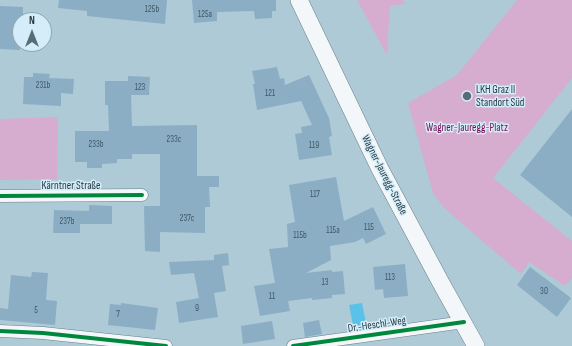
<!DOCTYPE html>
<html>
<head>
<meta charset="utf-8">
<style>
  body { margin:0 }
  #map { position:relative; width:572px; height:346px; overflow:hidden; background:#aecad6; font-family:"Sofia Sans Condensed",sans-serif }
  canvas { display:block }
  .north { position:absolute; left:12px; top:12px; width:40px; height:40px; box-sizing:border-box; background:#d4edf8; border:1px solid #8ea5b0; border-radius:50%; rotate:0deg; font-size:11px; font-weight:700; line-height:16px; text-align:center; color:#263a43 }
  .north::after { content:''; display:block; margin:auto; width:14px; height:18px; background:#566c76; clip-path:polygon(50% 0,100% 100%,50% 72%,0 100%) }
</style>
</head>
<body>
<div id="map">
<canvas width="572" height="346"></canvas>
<div class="north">N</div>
</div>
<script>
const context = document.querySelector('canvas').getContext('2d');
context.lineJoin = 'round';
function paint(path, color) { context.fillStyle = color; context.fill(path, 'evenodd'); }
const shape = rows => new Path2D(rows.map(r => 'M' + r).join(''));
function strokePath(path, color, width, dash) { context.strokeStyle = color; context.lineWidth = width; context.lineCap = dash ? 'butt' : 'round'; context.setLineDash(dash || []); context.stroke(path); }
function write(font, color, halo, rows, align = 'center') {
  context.font = font + ' "Sofia Sans Condensed",sans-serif'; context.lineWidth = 3; context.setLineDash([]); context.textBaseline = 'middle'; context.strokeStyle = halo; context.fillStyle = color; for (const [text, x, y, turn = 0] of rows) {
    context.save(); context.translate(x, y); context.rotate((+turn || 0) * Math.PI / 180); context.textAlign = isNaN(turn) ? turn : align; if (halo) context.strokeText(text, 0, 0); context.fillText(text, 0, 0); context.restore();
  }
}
paint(shape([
  [357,0,403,0,405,4,390,6,387,55],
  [517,0,572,0,572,78,493,178,572,241,572,278,565,286,529,262,521,274,444,208,433,193,408,103,457,75],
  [58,117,57,179,0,180,0,119]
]), '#d6accf');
paint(shape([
  [362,303,367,328,354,330,349,305]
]), '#5ac2e8');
paint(shape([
  [59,0,167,0,165,24,87,16,87,11,58,8],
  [192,0,276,0,276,11,272,11,272,18,255,19,254,11,217,12,217,21,194,23],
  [0,6,23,7,23,20,20,20,20,50,0,49],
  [277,67,280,79,284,78,285,85,309,75,329,118,332,136,329,137,332,155,299,160,295,134,302,133,301,127,312,125,301,101,257,110,253,84,255,84,252,71],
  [33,73,50,74,49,78,74,79,73,94,61,93,61,106,23,104,24,77,33,77],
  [128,76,150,77,149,95,131,95,132,126,197,125,197,176,219,176,219,187,209,187,210,207,205,207,205,233,160,232,160,252,145,251,144,206,160,206,160,154,132,154,132,159,117,159,117,163,102,164,102,168,87,168,87,162,75,162,75,131,109,131,108,105,105,105,105,81,128,81],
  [572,109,572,217,520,175],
  [336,177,344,221,373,207,386,234,366,244,363,238,355,242,330,246,331,260,306,273,332,270,332,272,343,271,345,294,332,295,332,298,312,300,312,298,288,301,290,311,260,316,254,286,275,283,269,249,288,247,287,224,295,222,289,185],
  [89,205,112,206,112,224,80,224,80,233,53,233,54,210,89,211],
  [228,253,229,265,222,266,226,291,214,293,218,317,179,323,176,302,199,298,194,273,171,275,169,262,214,260,214,255],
  [405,264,408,296,384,298,383,289,375,290,373,267],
  [530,267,571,298,557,317,517,285],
  [32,272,48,273,46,300,57,301,55,325,0,320,0,308,8,309,11,275,31,277],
  [121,303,158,308,155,330,108,325,110,304,121,305],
  [319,320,322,334,305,337,303,323],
  [272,321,275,339,243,344,241,326]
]), '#8baec5');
const minor = shape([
  [0,196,142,195],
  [0,331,43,333,166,346],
  [293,346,464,322]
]);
const secondary = shape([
  [299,0,380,169,441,283,476,346]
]);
strokePath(minor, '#697f88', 13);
strokePath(secondary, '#697f88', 18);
strokePath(minor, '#f3f7f9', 12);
strokePath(secondary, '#f3f7f9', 17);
strokePath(shape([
  [0,196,142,195],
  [0,331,43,333,166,346],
  [293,346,464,322]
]), '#00873e', 4);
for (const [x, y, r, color] of [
  [467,96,5,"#566c76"]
]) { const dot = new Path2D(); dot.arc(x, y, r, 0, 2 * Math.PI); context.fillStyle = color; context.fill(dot); strokePath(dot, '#d4edf8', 1.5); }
write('9px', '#3f5764', null, [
  ["125b",152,10],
  ["125a",205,15],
  ["231b",43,86],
  ["123",140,88],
  ["121",270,94],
  ["233c",174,140],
  ["233b",96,145],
  ["119",314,146],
  ["117",315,195],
  ["237c",187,219],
  ["237b",67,222],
  ["115",369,228],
  ["115a",333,231],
  ["115b",300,236],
  ["113",390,278],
  ["13",325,283],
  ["30",544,292],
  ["11",272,297],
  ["9",197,309],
  ["5",36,311],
  ["7",118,315]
]);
write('11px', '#263a43', '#d4edf8', [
  ["LKH Graz II",476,90],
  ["Standort Süd",476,103]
], 'left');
write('11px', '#790a54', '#d4edf8', [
  ["Wagner-Jauregg-Platz",467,128]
]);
write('11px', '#263a43', '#d4edf8', [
  ["Wagner-Jauregg-Straße",384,175,63],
  ["Kärntner Straße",71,186],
  ["Dr.-Heschl-Weg",377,325,-8]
]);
</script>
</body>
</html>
